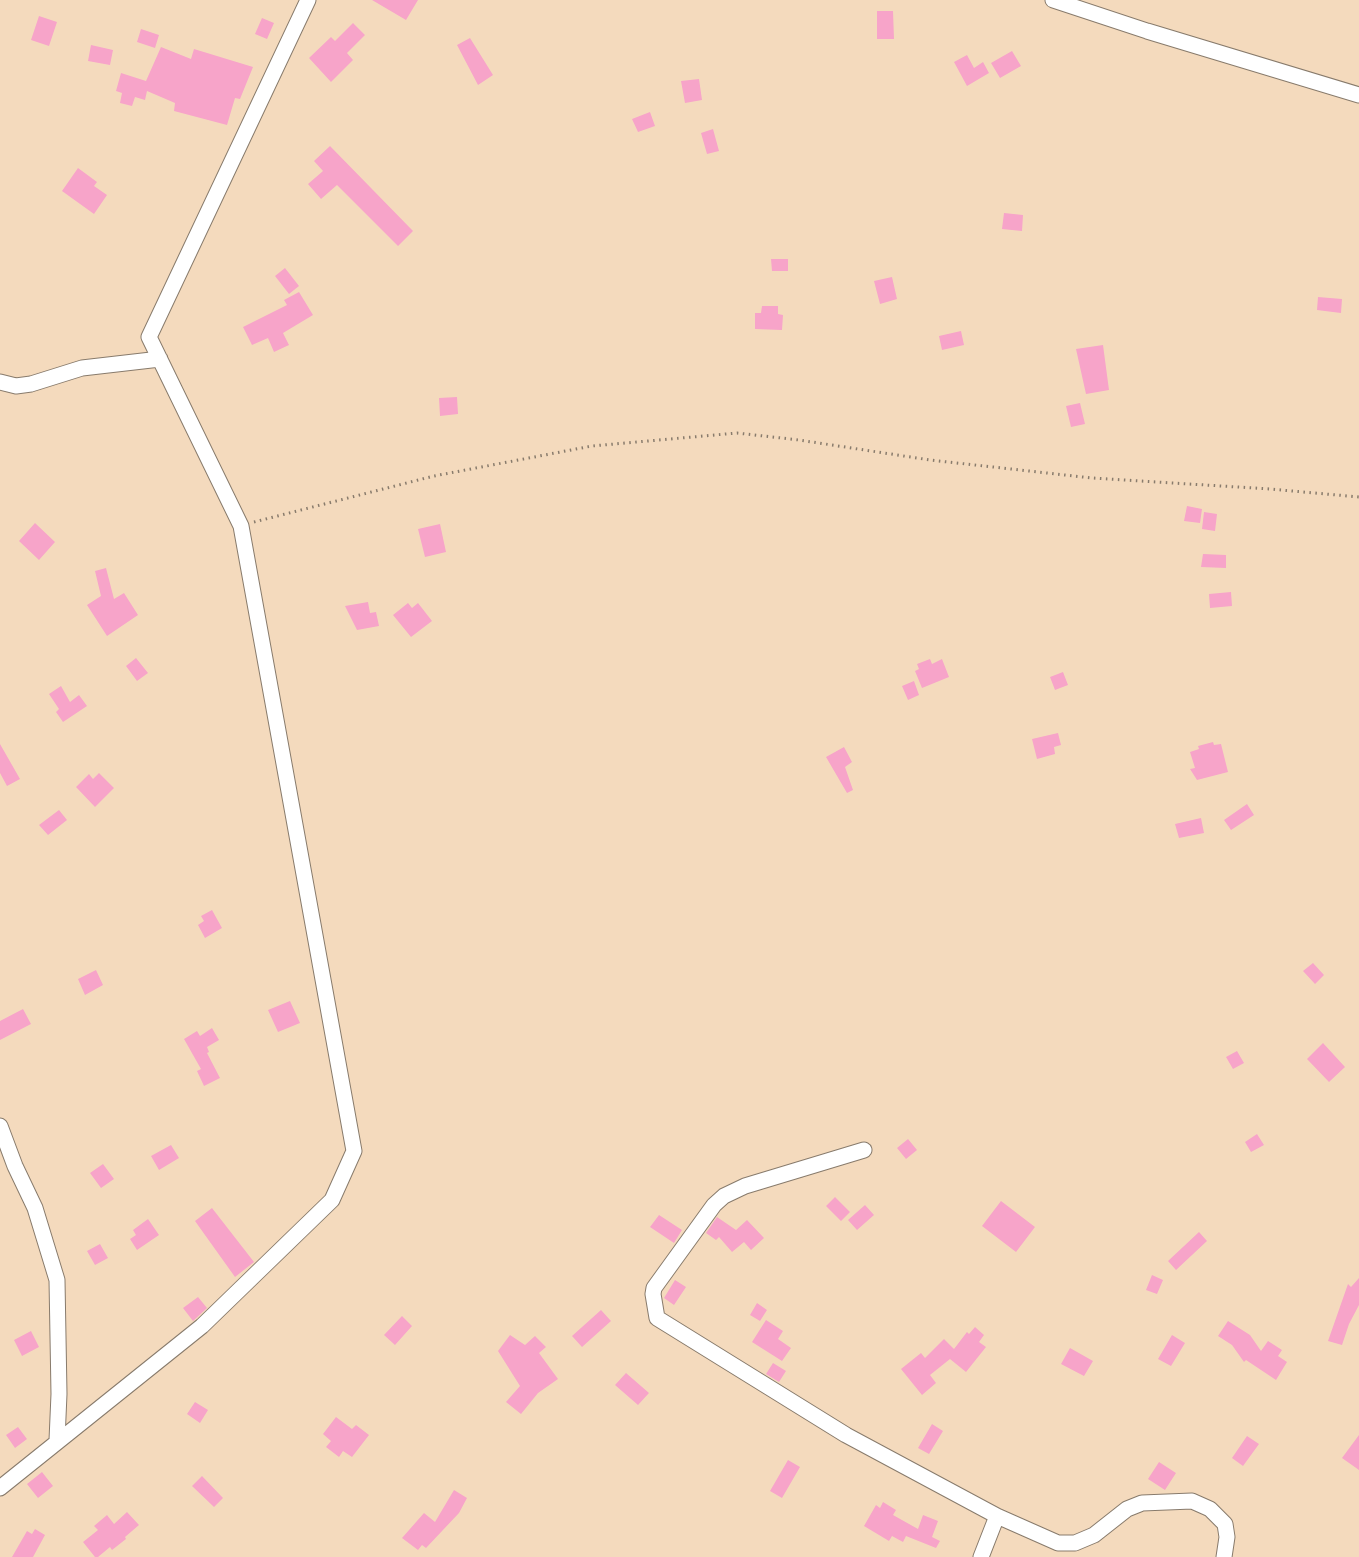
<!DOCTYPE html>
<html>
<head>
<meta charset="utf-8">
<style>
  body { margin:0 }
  canvas { display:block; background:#f4dabd }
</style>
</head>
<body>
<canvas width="1359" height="1557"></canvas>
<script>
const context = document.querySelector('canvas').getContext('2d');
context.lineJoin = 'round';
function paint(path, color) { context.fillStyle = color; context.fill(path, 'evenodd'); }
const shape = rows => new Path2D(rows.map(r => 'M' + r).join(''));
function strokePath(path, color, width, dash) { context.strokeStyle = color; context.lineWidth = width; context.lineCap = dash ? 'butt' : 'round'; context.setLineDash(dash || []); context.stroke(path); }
paint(shape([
  [372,0,418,0,406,20],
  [877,11,893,11,894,39,877,39],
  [39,16,57,22,49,46,31,40],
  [262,18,274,23,267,39,255,34],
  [353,23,365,35,347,53,353,60,331,82,309,58,331,37,335,41],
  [141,29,159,35,155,48,137,42],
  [470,38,493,75,478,85,457,45],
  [91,45,113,50,110,65,88,61],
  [161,47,191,59,194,49,253,67,240,99,235,98,227,125,174,111,175,103,147,91,145,100,135,97,132,106,120,103,122,93,116,91,121,73,146,81],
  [1012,51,1021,66,1000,78,991,63],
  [967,55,974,68,983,62,989,73,967,86,954,62],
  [699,79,702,100,685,103,681,81],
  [650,112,655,126,638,132,632,119],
  [713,129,719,151,707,154,701,133],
  [330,146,413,231,398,246,337,185,321,199,308,184,323,171,314,161],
  [78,168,97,182,94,186,107,195,94,214,62,191],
  [1004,213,1023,215,1022,231,1002,229],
  [771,259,788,259,788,271,772,271],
  [285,268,299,286,289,294,275,276],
  [892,277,897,299,880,304,874,281],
  [299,292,313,315,283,333,289,345,274,352,268,338,252,345,243,327,287,305,284,300],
  [1318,297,1342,299,1341,313,1317,310],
  [762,306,778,306,778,314,783,315,782,330,755,329,755,313,761,313],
  [961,331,964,345,942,350,939,336],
  [1103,345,1109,390,1086,394,1076,349],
  [457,397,458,414,440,416,439,398],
  [1080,403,1085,424,1071,427,1066,406],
  [1187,506,1202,509,1200,523,1184,521],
  [1204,512,1217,514,1215,531,1202,529],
  [35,523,55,542,39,560,19,541],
  [440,524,446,552,425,557,418,529],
  [1203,554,1226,555,1226,568,1201,567],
  [106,568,114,599,124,593,138,615,107,636,87,605,101,596,95,571],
  [1231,592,1232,606,1210,608,1209,594],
  [368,602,370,613,376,612,379,626,357,630,345,606],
  [408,603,412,608,418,603,432,621,411,637,393,615],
  [136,658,148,673,137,681,126,666],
  [930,659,932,664,942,659,949,677,922,688,915,671,919,669,917,664],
  [1063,672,1068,685,1055,690,1050,677],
  [914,681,919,695,908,700,902,686],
  [61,686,70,702,79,695,87,706,63,722,56,712,59,709,49,694],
  [1058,733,1061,745,1054,747,1055,754,1037,759,1032,739],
  [1213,742,1214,745,1221,744,1228,772,1197,780,1190,769,1195,768,1190,752,1199,749,1198,746],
  [0,744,20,779,7,786,0,773],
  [844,747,852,762,845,767,853,790,847,793,826,757],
  [99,773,114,788,95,807,76,787,89,774,93,779],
  [1247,804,1254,815,1231,830,1224,820],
  [59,810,67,820,48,835,39,825],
  [1201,818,1204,833,1179,838,1175,824],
  [212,910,222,928,205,938,198,925,204,921,201,916],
  [1313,963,1324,975,1315,984,1303,971],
  [96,970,103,985,85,995,78,979],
  [290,1001,300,1023,278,1032,268,1010],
  [23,1009,31,1024,0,1040,0,1021],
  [212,1028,219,1040,207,1047,209,1052,207,1053,220,1078,204,1086,197,1071,201,1069,184,1039,197,1031,200,1036],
  [1323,1043,1345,1067,1329,1082,1307,1059],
  [1237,1051,1244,1063,1233,1069,1226,1057],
  [1257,1134,1264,1145,1251,1152,1245,1142],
  [908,1139,917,1150,906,1159,897,1148],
  [171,1145,179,1158,159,1170,151,1156],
  [103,1164,114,1179,101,1188,90,1173],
  [835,1197,850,1212,841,1221,826,1206],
  [1001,1201,1035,1227,1016,1252,982,1226],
  [865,1205,874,1215,857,1230,848,1220],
  [212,1208,254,1262,235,1277,195,1221],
  [659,1215,682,1230,674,1243,650,1227],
  [717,1217,736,1230,747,1220,764,1238,751,1250,744,1242,732,1252,719,1237,716,1240,706,1233],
  [148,1219,159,1235,137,1250,130,1239,136,1235,133,1230],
  [1199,1232,1207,1241,1176,1270,1168,1261],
  [100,1244,108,1258,95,1265,87,1251],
  [1152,1275,1163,1280,1157,1294,1146,1290],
  [1359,1278,1359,1305,1349,1324,1342,1345,1328,1341,1348,1284,1351,1287],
  [675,1280,686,1287,674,1305,664,1298],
  [198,1297,207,1308,193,1321,183,1308],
  [757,1303,767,1310,760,1321,750,1315],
  [601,1310,611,1321,582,1347,572,1336],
  [402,1316,412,1326,395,1345,384,1335],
  [766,1320,783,1331,778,1339,791,1348,782,1361,752,1342],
  [1228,1321,1250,1335,1261,1351,1268,1341,1282,1350,1278,1356,1287,1362,1276,1380,1246,1360,1244,1362,1232,1345,1218,1336],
  [975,1327,984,1335,979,1342,986,1347,966,1372,950,1359,930,1375,936,1383,922,1395,901,1369,921,1353,925,1358,944,1339,954,1349,967,1332,969,1334],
  [31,1331,39,1347,22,1356,14,1340],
  [510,1335,525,1345,535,1336,546,1347,539,1353,558,1379,538,1393,521,1414,506,1402,520,1386,498,1351],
  [1172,1335,1185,1343,1171,1366,1158,1359],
  [1070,1348,1093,1361,1084,1376,1061,1364],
  [773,1363,786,1371,779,1382,766,1374],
  [626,1373,649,1393,638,1405,615,1385],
  [195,1402,208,1410,200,1423,187,1414],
  [336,1417,352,1429,356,1425,369,1435,352,1457,343,1451,339,1457,326,1447,331,1441,323,1434],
  [932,1424,943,1431,929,1454,918,1448],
  [18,1427,27,1439,15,1448,6,1435],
  [1359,1435,1359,1470,1342,1458],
  [1247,1436,1259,1444,1243,1466,1232,1458],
  [788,1460,800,1467,782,1498,770,1491],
  [1159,1462,1176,1473,1165,1490,1148,1479],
  [42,1472,53,1486,38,1498,27,1484],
  [202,1476,223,1498,214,1507,192,1486],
  [454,1490,467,1498,459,1513,426,1548,422,1545,418,1550,402,1538,424,1513,435,1522],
  [883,1502,896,1510,893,1515,918,1529,923,1515,938,1521,932,1537,940,1541,936,1548,906,1536,903,1542,892,1536,889,1541,864,1526,876,1505,880,1508],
  [127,1512,139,1525,125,1537,126,1539,112,1550,110,1547,98,1557,95,1557,83,1542,98,1530,94,1526,107,1515,114,1524],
  [35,1529,45,1535,33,1557,12,1557,27,1531,32,1534]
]), '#f7a4c9');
const street = shape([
  [1053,0,1147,31,1359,95],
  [0,382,16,386,31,384,82,368,160,359],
  [0,1126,15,1166,35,1208,57,1280,59,1394,57,1440],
  [864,1150,745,1186,724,1196,714,1205,654,1288,653,1294,657,1318,846,1435,997,1516,981,1557],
  [0,1488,202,1326,332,1200,354,1151,241,526,149,337,308,0],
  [997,1516,1058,1543,1075,1543,1094,1535,1127,1509,1142,1503,1192,1501,1210,1509,1225,1524,1227,1537,1224,1557]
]);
strokePath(street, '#887b6c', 17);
strokePath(shape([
  [254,522,434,476,592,446,737,433,799,440,930,460,1092,478,1270,489,1359,497]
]), '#887b6c', 3, [1.5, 4.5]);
strokePath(street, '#fff', 15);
</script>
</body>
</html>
